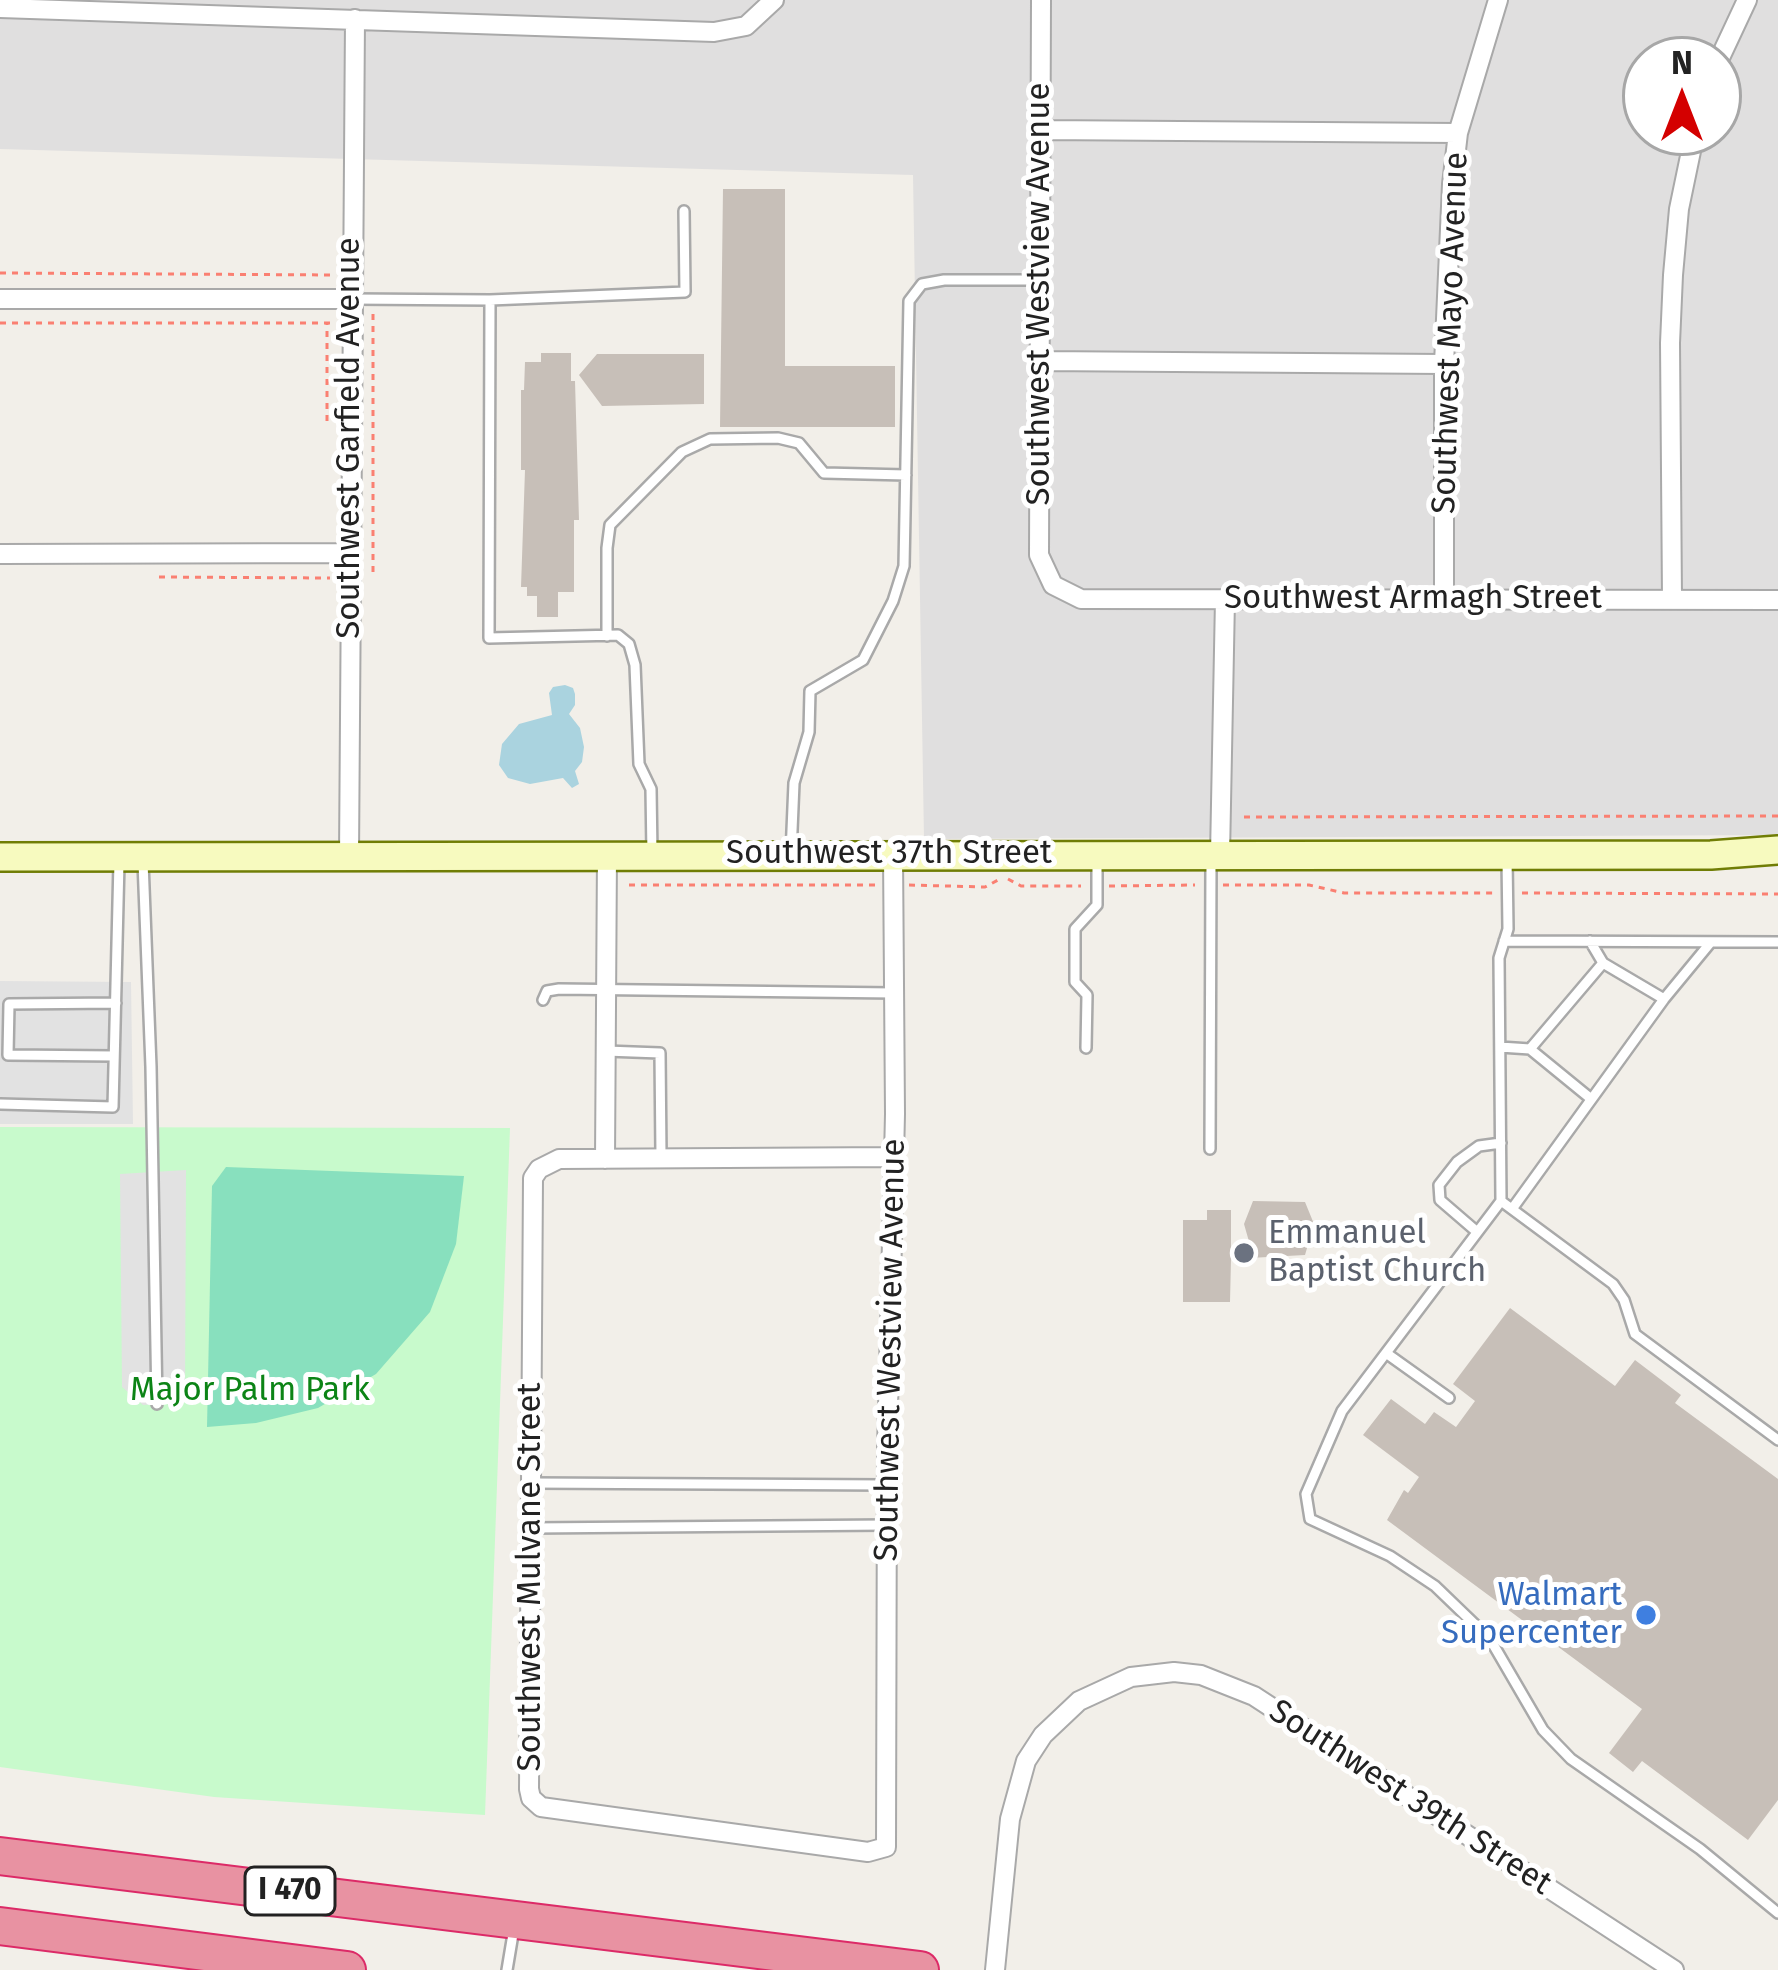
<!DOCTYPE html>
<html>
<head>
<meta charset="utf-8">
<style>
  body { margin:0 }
  #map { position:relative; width:1778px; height:1970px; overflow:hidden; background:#f2efe9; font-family:"Fira Sans",sans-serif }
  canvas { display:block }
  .north { position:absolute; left:1622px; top:36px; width:120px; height:120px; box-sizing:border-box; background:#fff; border:3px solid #a7a7a7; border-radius:50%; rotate:0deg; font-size:33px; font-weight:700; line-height:48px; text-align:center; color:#222 }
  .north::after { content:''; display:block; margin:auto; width:42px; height:54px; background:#d40000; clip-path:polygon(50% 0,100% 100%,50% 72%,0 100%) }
</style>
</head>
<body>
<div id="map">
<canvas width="1778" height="1970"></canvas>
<div class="north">N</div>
</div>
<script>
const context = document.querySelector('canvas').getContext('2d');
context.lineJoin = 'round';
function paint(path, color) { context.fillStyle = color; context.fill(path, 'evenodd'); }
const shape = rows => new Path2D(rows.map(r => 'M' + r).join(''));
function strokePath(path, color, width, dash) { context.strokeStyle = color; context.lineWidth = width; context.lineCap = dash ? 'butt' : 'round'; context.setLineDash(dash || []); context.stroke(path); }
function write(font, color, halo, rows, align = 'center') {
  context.font = font + ' "Fira Sans",sans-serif'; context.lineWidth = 10; context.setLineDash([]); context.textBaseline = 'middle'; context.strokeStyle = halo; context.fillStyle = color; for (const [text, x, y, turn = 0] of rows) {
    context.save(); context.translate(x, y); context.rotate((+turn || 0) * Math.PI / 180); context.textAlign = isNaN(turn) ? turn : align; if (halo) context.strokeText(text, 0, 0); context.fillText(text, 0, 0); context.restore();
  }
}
paint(shape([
  [0,0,1778,0,1778,835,924,839,913,175,0,149],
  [1646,60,1718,60,1718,132,1646,132]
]), '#e0dfdf');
paint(shape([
  [0,1127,510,1128,485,1815,214,1797,0,1767]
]), '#c8facc');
paint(shape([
  [226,1167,464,1176,456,1244,430,1312,376,1374,318,1408,256,1423,207,1427,212,1186]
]), '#88e0be');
paint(shape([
  [0,981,131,982,133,1124,0,1124],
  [186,1170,185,1402,143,1405,122,1387,120,1174]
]), '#e2e2e2');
paint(shape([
  [565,685,573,688,575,694,575,705,569,714,580,728,584,747,582,762,575,771,579,784,572,788,563,778,530,784,508,778,499,765,502,744,519,724,552,715,549,693,553,687]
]), '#aad3df');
paint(shape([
  [723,189,785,189,785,366,895,366,895,427,720,427],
  [541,353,571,353,571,381,575,381,579,520,574,520,574,592,558,592,558,617,537,617,537,596,527,596,527,587,521,587,525,470,521,470,521,390,524,390,525,362,541,362],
  [597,354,704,354,704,404,602,406,579,375],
  [1253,1201,1305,1202,1314,1224,1305,1255,1231,1259,1230,1302,1183,1302,1183,1220,1207,1220,1207,1210,1231,1210,1231,1252,1252,1252,1244,1224],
  [1510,1308,1615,1386,1635,1360,1681,1395,1675,1403,1778,1479,1778,1800,1748,1840,1642,1761,1633,1772,1609,1753,1642,1709,1387,1520,1404,1490,1408,1493,1419,1477,1363,1435,1391,1399,1425,1424,1434,1412,1456,1427,1475,1401,1453,1384]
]), '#c7bfb8');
const lane = shape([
  [351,299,490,300,685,292,684,211],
  [490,300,489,638,618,635,629,644,635,665,639,764,651,789,652,854],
  [607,636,607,548,610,525,682,452,710,439,778,438,799,443,824,473,906,475],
  [791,854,794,783,809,732,810,691,863,660,893,601,904,566,909,301,922,284,944,280,1039,280],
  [1507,859,1508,929,1499,958,1501,1201,1342,1411,1306,1494,1310,1519,1390,1556,1435,1586,1490,1639,1543,1730,1571,1759,1700,1849,1778,1913],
  [143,862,151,1067,157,1404],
  [1504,941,1778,942],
  [1590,941,1603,963,1664,999],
  [543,1000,547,991,559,989,894,993],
  [1500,1047,1530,1049,1590,1098],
  [1086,1048,1087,995,1075,982,1075,929,1097,905,1097,860],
  [1530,1049,1603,963],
  [606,1051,660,1053,661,1156],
  [114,1056,8,1055,9,1004,116,1003],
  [0,1104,113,1107,119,862],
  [1210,1149,1211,860],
  [1501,1201,1613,1284,1624,1300,1635,1334,1778,1440],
  [1512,1209,1664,999,1711,942],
  [1476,1231,1440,1200,1439,1185,1457,1162,1479,1146,1501,1143],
  [1386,1353,1449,1398],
  [532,1483,887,1485],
  [532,1528,887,1525],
  [507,1970,514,1928]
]);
const street = shape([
  [1041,0,1039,555,1053,585,1081,599,1778,600],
  [0,8,714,32,746,26,774,0],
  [1718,62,1747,0],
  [1041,130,1458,133],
  [0,299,351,299],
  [1040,361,1444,364],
  [0,554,350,553],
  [1444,599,1444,364,1452,184,1458,133,1498,0],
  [1672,599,1670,343,1673,275,1679,209,1695,132],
  [893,854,895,1114,894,1157,887,1450,886,1847,868,1852,541,1807,531,1798,529,1789,533,1178,539,1169,559,1159,894,1157],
  [1220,855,1225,599],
  [349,856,355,19],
  [605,1159,607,854],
  [995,1970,1010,1819,1026,1761,1043,1735,1079,1701,1131,1677,1174,1672,1201,1675,1254,1696,1674,1970]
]);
const secondary = shape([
  [0,857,1711,855,1778,850]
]);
const highway = shape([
  [0,1856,920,1970],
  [0,1926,347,1970]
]);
strokePath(lane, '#a9a9a9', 14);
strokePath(street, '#a9a9a9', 22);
strokePath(secondary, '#707d05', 32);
strokePath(highway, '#dc2a67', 40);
strokePath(shape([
  [0,273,334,275],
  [373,314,373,574],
  [0,323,331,323],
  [327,421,327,324],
  [159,577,330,578],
  [1244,817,1778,816],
  [1008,879,1021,886,1081,886],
  [629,885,876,885],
  [909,885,985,887,1000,879],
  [1223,885,1309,885,1344,893,1494,893],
  [1109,886,1195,885],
  [1522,893,1778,894]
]), '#fa8072', 3, [6, 6]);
strokePath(lane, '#fff', 9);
strokePath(street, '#fff', 18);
strokePath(secondary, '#f7fabf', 27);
strokePath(highway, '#e892a2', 36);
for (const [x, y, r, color] of [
  [1244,1253,12,"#6b7280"],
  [1646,1615,12,"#3f7fe0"]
]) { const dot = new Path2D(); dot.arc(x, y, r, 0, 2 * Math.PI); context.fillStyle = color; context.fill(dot); strokePath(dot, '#fff', 4.5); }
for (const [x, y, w] of [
  [290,1891,90]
]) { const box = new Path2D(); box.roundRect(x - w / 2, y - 24, w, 48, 9); context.fillStyle = '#fff'; context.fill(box); strokePath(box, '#222', 3); }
write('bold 30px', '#222', null, [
  ["I 470",290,1891]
]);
write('33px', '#222', '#fff', [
  ["Southwest Westview Avenue",1040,294,-90],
  ["Southwest Mayo Avenue",1451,333,-88],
  ["Southwest Garfield Avenue",350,438,-90],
  ["Southwest Armagh Street",1413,599],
  ["Southwest 37th Street",889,854],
  ["Southwest Westview Avenue",891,1350,-89],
  ["Southwest Mulvane Street",531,1577,-90],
  ["Southwest 39th Street",1410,1798,33]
]);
write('33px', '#5b616d', '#fff', [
  ["Emmanuel",1268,1234],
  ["Baptist Church",1268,1272]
], 'left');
write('33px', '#0c8416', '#fff', [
  ["Major Palm Park",250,1391]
]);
write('33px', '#366cbe', '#fff', [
  ["Walmart",1622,1596],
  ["Supercenter",1622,1634]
], 'right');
</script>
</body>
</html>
